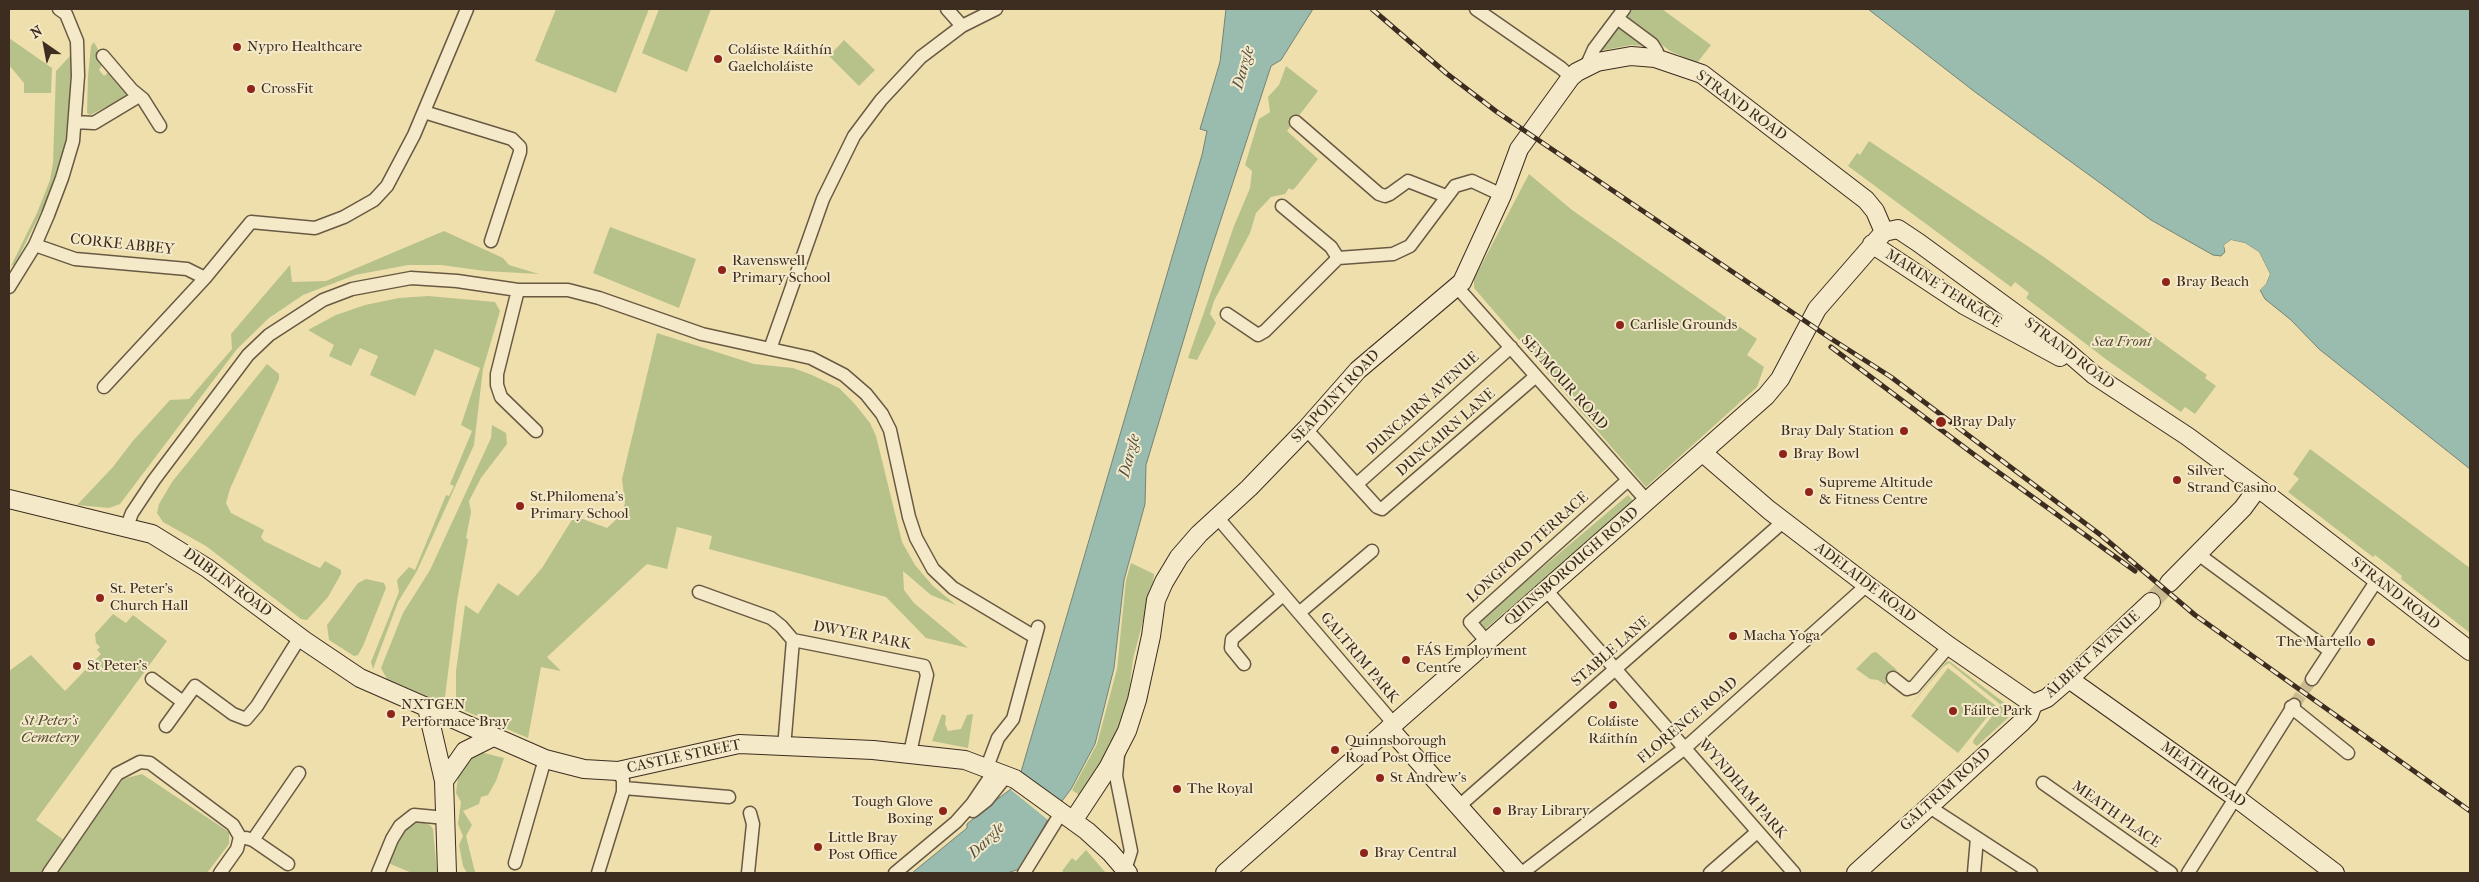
<!DOCTYPE html>
<html>
<head>
<meta charset="utf-8">
<style>
  body { margin:0 }
  #map { position:relative; width:2479px; height:882px; overflow:hidden; background:#eedfad; font-family:"IM FELL French Canon",serif }
  canvas { display:block }
  .frame { position:absolute; inset:0; border:10px solid #3d2c20; pointer-events:none }
  .north { position:absolute; left:20px; top:20px; width:50px; height:50px; -webkit-text-stroke:4px #f4eaca; paint-order:stroke; rotate:327deg; font-size:14px; font-weight:700; line-height:20px; text-align:center; color:#3d2c20 }
  .north::after { content:''; display:block; margin:auto; width:18px; height:22px; background:#3d2c20; clip-path:polygon(50% 0,100% 100%,50% 72%,0 100%) }
</style>
</head>
<body>
<div id="map">
<canvas width="2479" height="882"></canvas>
<div class="frame"></div>
<div class="north">N</div>
</div>
<script>
const context = document.querySelector('canvas').getContext('2d');
context.lineJoin = 'round';
function paint(path, color) { context.fillStyle = color; context.fill(path, 'evenodd'); }
const shape = rows => new Path2D(rows.map(r => 'M' + r).join(''));
function strokePath(path, color, width, dash) { context.strokeStyle = color; context.lineWidth = width; context.lineCap = dash ? 'butt' : 'round'; context.setLineDash(dash || []); context.stroke(path); }
function write(font, color, halo, rows, align = 'center') {
  context.font = font + ' "IM FELL French Canon",serif'; context.lineWidth = 4; context.setLineDash([]); context.textBaseline = 'middle'; context.strokeStyle = halo; context.fillStyle = color; for (const [text, x, y, turn = 0] of rows) {
    context.save(); context.translate(x, y); context.rotate((+turn || 0) * Math.PI / 180); context.textAlign = isNaN(turn) ? turn : align; if (halo) context.strokeText(text, 0, 0); context.fillText(text, 0, 0); context.restore();
  }
}
paint(shape([
  [556,9,649,9,616,93,535,61],
  [659,9,711,9,687,72,642,53],
  [1629,9,1662,9,1711,45,1697,63,1670,51,1626,18],
  [1615,29,1621,29,1643,46,1631,45,1599,51],
  [9,38,52,68,51,93,24,93,24,83,9,65],
  [844,40,875,70,859,86,829,56],
  [94,42,101,55,102,65,99,70,104,76,109,72,130,96,122,103,118,101,90,115,87,113,88,76,91,46],
  [70,56,72,70,70,114,65,147,44,206,15,264,11,266,37,213,50,180,53,163,56,71],
  [1286,66,1318,91,1287,131,1318,159,1295,188,1292,190,1289,188,1285,194,1271,197,1256,213,1250,233,1214,301,1210,314,1216,323,1197,360,1188,358,1234,226,1250,188,1252,171,1245,165,1259,119,1270,112,1268,97,1279,85],
  [1869,141,2044,257,2207,375,2205,378,2216,386,2195,414,2185,407,2181,412,2107,360,2026,298,2029,293,2015,282,2011,287,1848,166,1857,153,1860,155],
  [1529,174,1572,210,1757,339,1747,355,1764,367,1757,387,1646,487,1474,288,1474,279],
  [610,227,696,259,679,308,593,273],
  [444,231,503,258,509,265,539,274,485,271,441,265,408,265,355,275,303,295,269,318,237,349,120,504,109,508,77,505,113,467,132,442,170,400,189,399,232,349,231,334,290,265,292,282,326,281],
  [428,296,495,302,500,311,483,369,474,445,417,571,398,602,373,669,371,662,399,592,397,580,409,567,415,570,446,495,449,496,454,486,450,484,472,431,461,425,480,368,435,349,415,396,370,375,378,356,360,348,351,366,329,356,334,345,308,330,336,315,365,305,399,298],
  [657,333,754,364,793,368,812,375,839,388,854,403,870,423,876,436,902,542,915,565,933,586,956,605,931,595,903,571,904,590,914,603,968,648,926,638,886,597,709,549,712,536,677,527,667,569,647,564,547,657,561,671,541,667,528,738,456,707,456,671,465,605,478,614,498,583,518,596,542,568,573,518,580,518,607,528,621,515,625,503,622,479],
  [267,364,279,374,279,379,230,489,226,503,231,513,264,530,261,537,264,541,313,565,320,568,325,561,341,570,341,574,328,597,307,620,301,619,206,546,163,522,157,513,159,504,172,482],
  [492,425,506,433,507,444,481,478,469,501,471,512,466,538,468,539,457,601,445,697,436,700,387,679,381,668,403,613,430,570,491,438],
  [2310,449,2470,568,2470,633,2401,579,2402,576,2375,555,2373,557,2288,492,2299,479,2293,474],
  [1628,495,1634,502,1483,631,1477,623],
  [1131,563,1154,574,1153,583,1133,659,1128,700,1120,725,1112,747,1082,797,1072,790,1097,744,1117,669,1126,580],
  [366,579,384,583,386,588,363,646,358,655,354,656,329,640,327,625,358,583],
  [113,614,126,623,133,615,167,641,36,820,64,840,41,873,9,873,9,671,31,655,65,691,101,654,97,650,100,647,96,643,95,634],
  [1876,652,1897,670,1885,685,1878,680,1870,679,1856,669,1872,653],
  [1949,661,2006,704,2009,717,1977,746,1973,743,1974,739,2001,705,1949,663,1944,666,1905,712,1946,662],
  [1948,668,1996,706,1958,753,1911,716],
  [942,714,946,716,945,724,948,731,961,729,967,715,973,714,968,748,932,741],
  [480,752,504,758,496,781,488,795,481,797,479,804,463,811,472,825,466,836,475,872,467,873,463,866,459,845,463,836,458,824,461,802,456,793,458,777,464,764,472,756],
  [142,774,229,832,229,844,207,873,53,873,123,779],
  [420,821,430,825,433,829,437,873,412,873,388,863,405,830],
  [1086,850,1106,873,1065,873,1062,871,1072,858,1076,861]
]), '#b7c28b');
const water = shape([
  [1226,9,1313,9,1281,60,1271,66,1206,265,1146,465,1145,504,1124,580,1114,668,1095,744,1071,789,1047,821,1020,869,1007,873,912,873,967,828,967,824,991,804,1011,789,1021,772,1202,155,1207,131,1200,129,1220,62,1226,9],
  [1868,9,2470,9,2470,469,2319,349,2291,320,2265,299,2260,290,2266,284,2270,274,2259,252,2245,243,2231,240,2224,245,2225,252,2221,256,2213,255,2151,220,1975,92,1868,9]
]);
paint(water, '#99bcae');
strokePath(water, '#748275', 1);
paint(shape([
  [2231,240,2245,243,2259,252,2270,274,2266,284,2260,290,2257,291,2267,274,2257,254,2244,245,2232,243,2226,246,2226,254,2224,245],
  [1016,775,1061,804,1048,820,1011,790]
]), '#eedfad');
strokePath(shape([
  [2294,705,2312,679]
]), '#cbbb91', 12, [12, 6]);
strokePath(shape([
  [2151,602,2169,583]
]), '#cbbb91', 18, [18, 9]);
const street = shape([
  [947,9,962,26],
  [1476,9,1561,68,1571,77],
  [1617,18,1652,44,1657,52,1655,58],
  [103,56,132,90,143,99,160,126],
  [1586,67,1594,49,1624,9],
  [424,112,512,139,520,147,520,152,491,241],
  [75,122,94,123,139,96],
  [1296,122,1379,194,1385,196,1390,194,1408,181,1446,196],
  [1282,206,1331,247,1338,258],
  [35,245,75,259,187,269,205,278,251,222,315,228,344,217,374,200,387,186,414,135,467,9],
  [9,287,35,245,48,215,62,178,73,141,78,76,77,41,66,14,59,9],
  [1457,287,1647,501],
  [518,290,497,374,497,385,501,397,536,431],
  [1227,314,1258,335,1265,331,1338,258,1393,254,1410,246,1455,186,1472,181,1502,195],
  [770,349,823,199,854,136,881,100,921,57,962,26,996,9],
  [104,387,205,278],
  [1306,429,1377,507,1382,509,1536,376],
  [1357,484,1511,347],
  [1217,517,1394,724],
  [127,526,132,513,154,480,248,355,269,335,323,300,352,289,411,278,457,281,518,290,568,290,599,298,702,334,811,358,844,375,866,394,882,414,890,430,909,517,916,538,933,569,953,588,1035,637],
  [2198,554,2330,651],
  [1546,590,1794,873],
  [699,592,771,618,781,626,793,640,784,748],
  [1299,613,1372,551],
  [793,640,924,666,927,675,910,753],
  [1487,642,1470,622,1628,480],
  [1244,664,1231,648,1232,639,1283,595],
  [1893,678,1907,689,1914,687,1949,646],
  [152,679,183,702],
  [2312,679,2377,580],
  [2291,707,2348,753],
  [166,726,195,686,233,714,246,719,257,706,300,637],
  [1118,755,1116,776,1131,851,1125,870],
  [987,767,998,738,1013,719,1038,627],
  [2043,783,2171,873],
  [624,788,729,797],
  [1928,806,2031,873],
  [1458,807,1784,521],
  [973,811,987,800,1007,775],
  [246,838,253,840,288,864],
  [253,840,299,773],
  [515,863,545,759],
  [49,873,117,774,140,762,150,763,233,825,240,837,237,849,220,873],
  [378,873,392,839,400,826,414,815,446,818],
  [598,873,623,792,623,780,618,771],
  [748,873,753,824,750,813],
  [895,873,956,822,972,804,995,770],
  [1024,873,1061,813],
  [1522,873,1685,748,1867,585],
  [1710,873,1757,832],
  [1974,873,1977,838],
  [2188,873,2294,705]
]);
const secondary = shape([
  [1884,232,1898,229,1919,243,2064,349,2094,375,2187,436,2270,497,2470,651],
  [1872,244,1964,305,2060,357],
  [1703,453,1769,510,1867,585,1949,646,2033,704],
  [9,499,152,534,207,568,305,641,360,678,545,759,584,769,618,771,739,744,873,750,965,760,1015,779,1087,831,1110,852,1128,873],
  [2169,583,2243,508,2257,489],
  [2069,679,2235,797,2335,873],
  [2033,704,2047,698,2069,679,2151,602],
  [427,708,444,781,447,873],
  [1389,728,1518,873],
  [444,781,465,751,493,737],
  [1073,821,1108,768,1127,731,1137,700,1151,636,1156,600,1164,582,1179,557,1199,534,1249,488,1306,429,1358,370,1462,282,1502,195,1519,149,1571,77,1577,72,1597,62,1631,56,1655,58,1702,74,1866,200,1875,211,1884,232],
  [1225,873,1766,396,1780,379,1817,309,1884,232],
  [1856,873,2022,722,2029,715,2033,704]
]);
strokePath(street, '#695943', 15);
strokePath(secondary, '#3d2c20', 20);
strokePath(street, '#f4eaca', 12);
strokePath(secondary, '#f4eaca', 18);
const rail = shape([
  [1372,9,1446,73,1497,112,1830,338,1891,377,2102,536,2195,615,2470,811],
  [1831,347,1976,456,2135,571]
]);
strokePath(rail, '#3d2c20', 5);
strokePath(rail, '#f4eaca', 3, [9]);
for (const [x, y, r, color] of [
  [237,47,5,"#8f2418"],
  [718,59,5,"#8f2418"],
  [251,89,5,"#8f2418"],
  [722,270,5,"#8f2418"],
  [2166,282,5,"#8f2418"],
  [1620,325,5,"#8f2418"],
  [1941,422,6,"#8f2418"],
  [1904,431,5,"#8f2418"],
  [1783,454,5,"#8f2418"],
  [2177,480,5,"#8f2418"],
  [1809,492,5,"#8f2418"],
  [520,506,5,"#8f2418"],
  [100,598,5,"#8f2418"],
  [1733,636,5,"#8f2418"],
  [2371,642,5,"#8f2418"],
  [1406,660,5,"#8f2418"],
  [77,666,5,"#8f2418"],
  [1613,705,5,"#8f2418"],
  [1953,711,5,"#8f2418"],
  [391,714,5,"#8f2418"],
  [1335,750,5,"#8f2418"],
  [1380,778,5,"#8f2418"],
  [1177,789,5,"#8f2418"],
  [943,811,5,"#8f2418"],
  [1497,811,5,"#8f2418"],
  [818,847,5,"#8f2418"],
  [1364,853,5,"#8f2418"]
]) { const dot = new Path2D(); dot.arc(x, y, r, 0, 2 * Math.PI); context.fillStyle = color; context.fill(dot); strokePath(dot, '#f4eaca', 2); }
write('15px', '#3d2c20', '#f4eaca', [
  ["Nypro Healthcare",247,47],
  ["Coláiste Ráithín",728,50],
  ["Gaelcholáiste",728,67],
  ["CrossFit",261,89],
  ["Ravenswell",732,261],
  ["Primary School",732,278],
  ["Bray Beach",2176,282],
  ["Carlisle Grounds",1630,325],
  ["Bray Daly",1952,422],
  ["Bray Daly Station",1894,431,"right"],
  ["Bray Bowl",1793,454],
  ["Silver",2187,471],
  ["Strand Casino",2187,488],
  ["Supreme Altitude",1819,483],
  ["& Fitness Centre",1819,500],
  ["St.Philomena's",530,497],
  ["Primary School",530,514],
  ["St. Peter's",110,589],
  ["Church Hall",110,606],
  ["Macha Yoga",1743,636],
  ["The Martello",2361,642,"right"],
  ["FÁS Employment",1416,651],
  ["Centre",1416,668],
  ["St Peter's",87,666],
  ["NXTGEN",401,705],
  ["Performace Bray",401,722],
  ["Fáilte Park",1963,711],
  ["Coláiste",1613,722,"center"],
  ["Ráithín",1613,739,"center"],
  ["Quinnsborough",1345,741],
  ["Road Post Office",1345,758],
  ["St Andrew's",1390,778],
  ["The Royal",1187,789],
  ["Tough Glove",933,802,"right"],
  ["Boxing",933,819,"right"],
  ["Bray Library",1507,811],
  ["Little Bray",828,838],
  ["Post Office",828,855],
  ["Bray Central",1374,853]
], 'left');
write('15px', '#3d2c20', '#f4eaca', [
  ["STRAND ROAD",1741,106,36],
  ["CORKE ABBEY",122,245,6],
  ["MARINE TERRACE",1943,289,32],
  ["STRAND ROAD",2069,354,37],
  ["SEYMOUR ROAD",1564,383,48],
  ["SEAPOINT ROAD",1336,397,-47],
  ["DUNCAIRN AVENUE",1423,404,-42],
  ["DUNCAIRN LANE",1446,433,-41],
  ["LONGFORD TERRACE",1528,548,-42],
  ["QUINSBOROUGH ROAD",1572,567,-41],
  ["DUBLIN ROAD",227,583,36],
  ["ADELAIDE ROAD",1865,583,37],
  ["STRAND ROAD",2395,594,38],
  ["DWYER PARK",862,636,11],
  ["STABLE LANE",1611,652,-41],
  ["ALBERT AVENUE",2093,655,-42],
  ["GALTRIM PARK",1359,658,50],
  ["FLORENCE ROAD",1688,721,-40],
  ["CASTLE STREET",684,757,-12],
  ["MEATH ROAD",2203,775,36],
  ["WYNDHAM PARK",1742,789,49],
  ["GALTRIM ROAD",1946,790,-42],
  ["MEATH PLACE",2116,815,35]
]);
write('italic 15px', '#554a35', '#f4eaca', [
  ["Sea Front",2122,342],
  ["St Peter's",50,721],
  ["Cemetery",50,738]
]);
write('italic 16px', '#545044', '#f4eaca', [
  ["Dargle",1244,68,-74],
  ["Dargle",1130,456,-75],
  ["Dargle",987,841,-44]
]);
</script>
</body>
</html>
